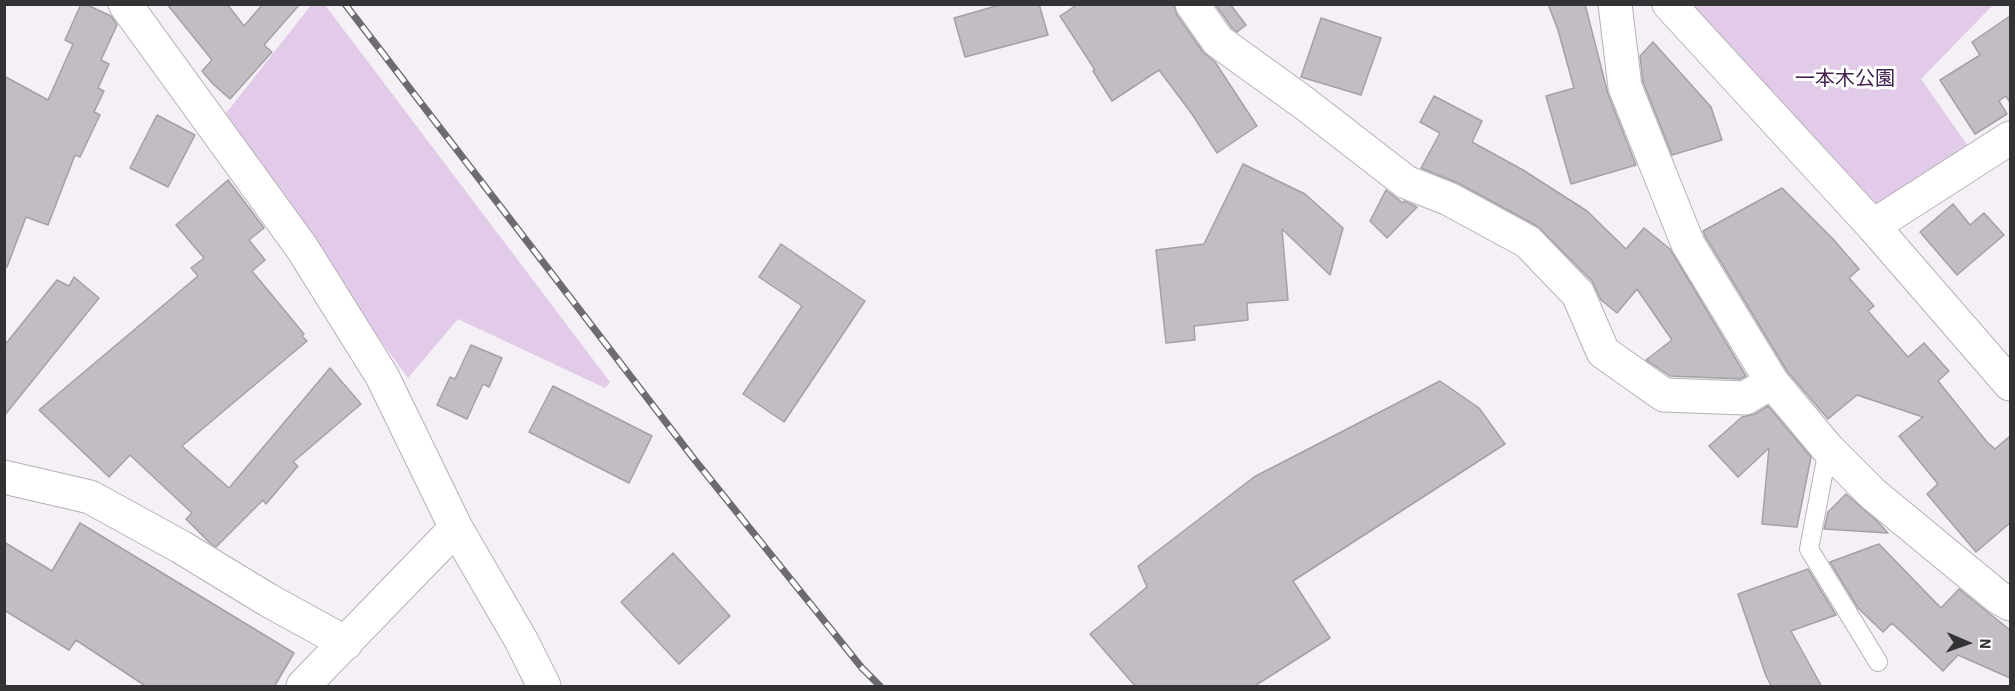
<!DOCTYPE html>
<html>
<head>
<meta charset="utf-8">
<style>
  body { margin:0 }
  #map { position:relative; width:2015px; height:691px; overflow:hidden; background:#f4f0f6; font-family:"Source Sans 3",sans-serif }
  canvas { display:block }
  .frame { position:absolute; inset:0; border:6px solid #333234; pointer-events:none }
  .north { position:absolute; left:1937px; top:613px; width:60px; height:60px; -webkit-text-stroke:4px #fff; paint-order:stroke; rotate:92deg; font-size:16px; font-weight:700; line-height:24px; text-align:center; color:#333234 }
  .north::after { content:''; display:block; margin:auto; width:21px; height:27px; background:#333234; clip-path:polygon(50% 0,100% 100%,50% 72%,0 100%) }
</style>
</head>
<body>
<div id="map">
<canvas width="2015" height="691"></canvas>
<div class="frame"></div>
<div class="north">N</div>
</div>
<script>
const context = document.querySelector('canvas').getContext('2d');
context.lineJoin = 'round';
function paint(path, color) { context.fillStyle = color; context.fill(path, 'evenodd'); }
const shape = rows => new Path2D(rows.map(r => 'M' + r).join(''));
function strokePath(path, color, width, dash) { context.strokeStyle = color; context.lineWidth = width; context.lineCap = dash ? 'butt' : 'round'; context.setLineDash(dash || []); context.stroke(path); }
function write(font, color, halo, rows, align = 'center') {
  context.font = font + ' "Source Sans 3","Noto Sans JP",sans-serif'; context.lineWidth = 6; context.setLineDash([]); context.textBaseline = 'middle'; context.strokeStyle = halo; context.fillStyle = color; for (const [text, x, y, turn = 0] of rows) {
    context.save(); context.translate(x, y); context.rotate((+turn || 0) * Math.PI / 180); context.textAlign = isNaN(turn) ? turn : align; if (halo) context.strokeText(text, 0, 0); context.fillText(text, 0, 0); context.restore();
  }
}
paint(shape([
  [311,5,325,5,610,382,605,388,458,319,408,378,220,121],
  [1669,5,1993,5,1921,79,1977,159,1873,226]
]), '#e1cbe8');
const building = shape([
  [81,4,85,4,111,16,117,25,101,60,109,64,98,88,104,91,94,112,100,115,80,157,75,155,48,225,26,217,7,267,4,267,4,76,48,100,73,44,65,40,81,4],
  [167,4,227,4,244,26,263,4,300,4,264,45,272,52,230,99,213,84,202,71,212,60,167,4],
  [1003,4,1039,4,1048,35,965,57,954,18,1003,4],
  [1078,4,1173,4,1177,15,1203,52,1215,62,1257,126,1217,153,1192,114,1159,70,1112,101,1093,71,1095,70,1060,16,1078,4],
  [1215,4,1230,4,1246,25,1237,32,1232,28,1215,4],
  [1548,4,1585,4,1608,94,1636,165,1571,184,1546,96,1574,88,1558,30,1548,4],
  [2010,16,2010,103,2006,96,1999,101,2007,114,1975,134,1940,80,1980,55,1972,42,2010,16],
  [1321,18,1381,38,1361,95,1301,77,1321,18],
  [1653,42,1711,107,1722,140,1672,155,1643,82,1640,56,1653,42],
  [1434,96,1482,121,1472,142,1523,170,1587,211,1626,249,1644,228,1670,249,1746,376,1740,379,1670,376,1646,360,1672,340,1637,289,1617,313,1601,300,1592,281,1537,226,1458,183,1421,168,1440,133,1420,122,1434,96],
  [157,115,195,135,168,187,130,168,157,115],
  [1243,164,1305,194,1343,228,1330,275,1282,229,1288,300,1247,303,1248,320,1194,326,1195,340,1166,343,1156,250,1204,244,1243,164],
  [228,180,264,228,249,240,265,260,252,271,304,334,302,336,307,341,182,446,229,488,330,368,361,404,293,462,298,466,266,504,263,500,216,547,210,543,186,519,192,513,130,455,109,477,39,410,198,276,191,268,204,258,176,225,228,180],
  [1782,188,1833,239,1859,269,1849,278,1874,306,1868,311,1908,357,1924,343,1949,371,1938,381,1987,442,1995,449,2010,436,2010,523,1976,552,1927,494,1938,484,1899,436,1923,417,1857,395,1828,419,1787,371,1705,236,1703,231,1782,188],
  [1386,190,1403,203,1404,201,1417,207,1387,238,1370,221,1386,190],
  [1953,204,1970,225,1984,213,2004,235,1957,275,1920,232,1953,204],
  [781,244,865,301,784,422,743,394,802,306,759,277,781,244],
  [74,277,99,298,4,416,4,346,57,280,69,286,74,277],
  [471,345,502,358,489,387,483,384,467,419,437,405,450,377,455,379,471,345],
  [1440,381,1479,408,1505,444,1293,581,1330,638,1253,687,1136,687,1090,634,1147,587,1138,566,1254,477,1440,381],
  [553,386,652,436,629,483,529,432,553,386],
  [1768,406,1811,457,1797,527,1762,524,1769,448,1738,477,1709,446,1742,417,1755,414,1768,406],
  [1846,494,1877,521,1888,533,1824,529,1828,512,1846,494],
  [80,523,294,653,274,687,147,687,76,640,69,650,4,610,4,542,52,571,80,523],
  [1879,544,1941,608,1959,589,2010,630,2010,678,1958,655,1943,671,1892,623,1883,632,1858,608,1830,562,1879,544],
  [673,553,730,616,679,664,621,602,673,553],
  [1808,569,1836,615,1791,631,1822,687,1772,687,1766,676,1738,594,1808,569]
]);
paint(building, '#c1bdc3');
strokePath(building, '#a4a0a5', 1.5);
const service = shape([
  [1828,449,1809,549,1878,662]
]);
const minor = shape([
  [125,4,302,248,382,376,456,528,521,640,544,686],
  [1192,4,1218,41,1304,103,1406,182,1449,199,1528,242,1578,294,1603,352,1664,395,1745,398,1772,382],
  [1615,4,1625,87,1688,244,1772,382,1828,449,1873,494,1998,597,2010,604],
  [1873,226,2010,138],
  [4,477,90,497,181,547,268,600,346,643],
  [303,686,456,528]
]);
const tertiary = shape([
  [1669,4,1873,226,2010,384]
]);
strokePath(service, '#b5b1b6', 20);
strokePath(minor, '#b5b1b6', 35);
strokePath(tertiary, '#b5b1b6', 35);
strokePath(service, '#fff', 18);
strokePath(minor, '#fff', 33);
strokePath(tertiary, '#fff', 33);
const rail = shape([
  [345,4,694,459,862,668,880,686]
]);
strokePath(rail, '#6d6b6f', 7);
strokePath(rail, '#fff', 4.5, [14]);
write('20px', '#43234d', '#fff', [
  ["一本木公園",1845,81]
]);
</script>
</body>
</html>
